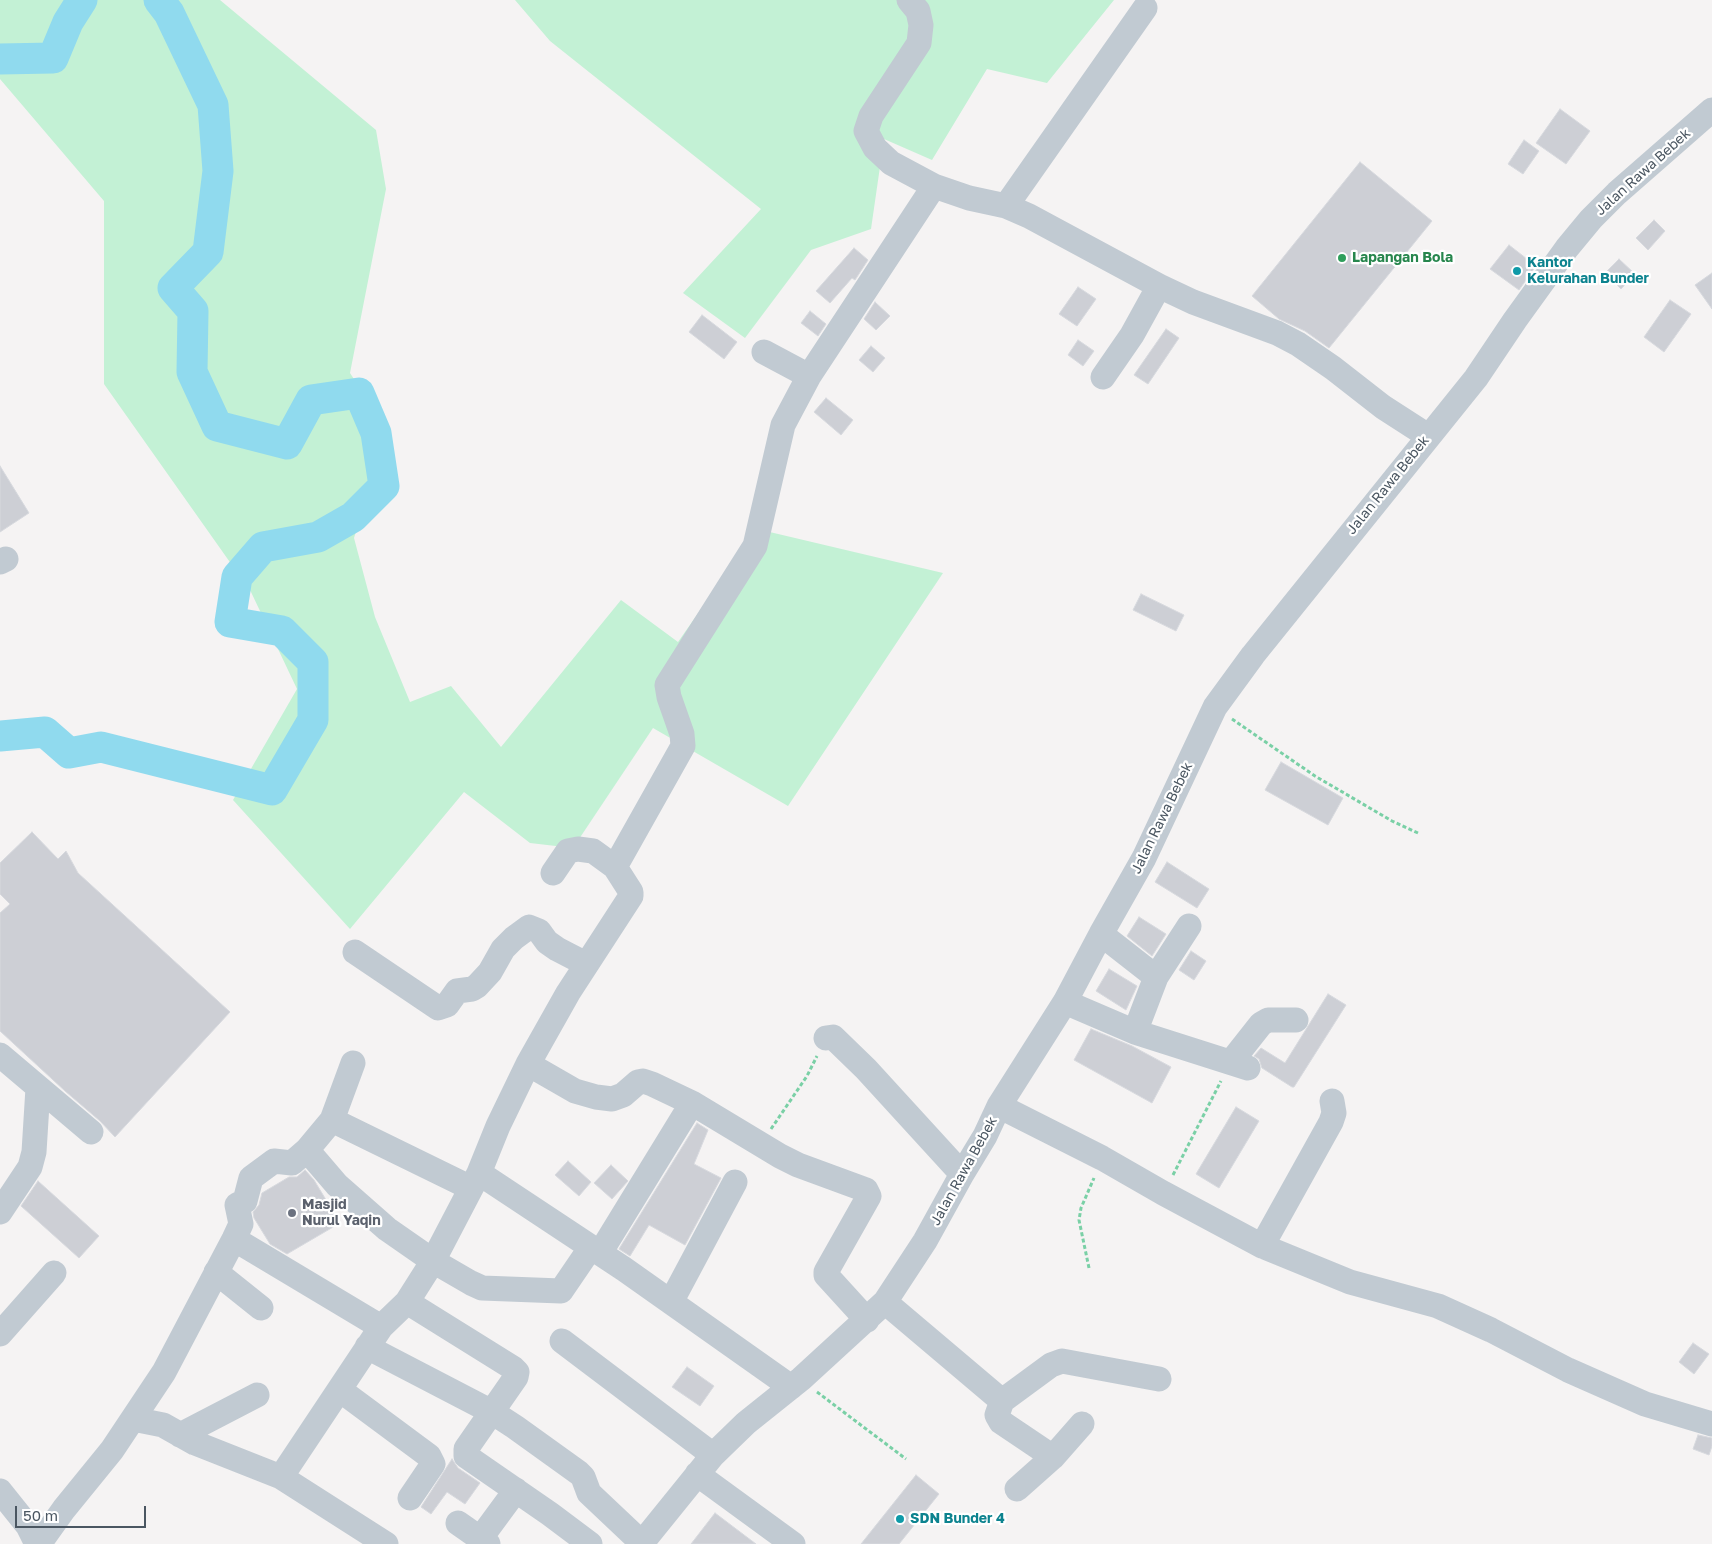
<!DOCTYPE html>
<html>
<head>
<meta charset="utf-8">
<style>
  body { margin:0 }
  #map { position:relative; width:1712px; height:1544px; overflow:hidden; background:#f5f3f3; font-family:"Golos Text",sans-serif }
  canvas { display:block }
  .scale { position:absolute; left:15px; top:1506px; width:131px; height:22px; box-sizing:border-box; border:2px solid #4a5661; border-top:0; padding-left:6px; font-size:15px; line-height:18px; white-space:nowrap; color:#4a5661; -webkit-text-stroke:4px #fff; paint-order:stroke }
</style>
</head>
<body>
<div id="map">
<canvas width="1712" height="1544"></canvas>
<div class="scale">50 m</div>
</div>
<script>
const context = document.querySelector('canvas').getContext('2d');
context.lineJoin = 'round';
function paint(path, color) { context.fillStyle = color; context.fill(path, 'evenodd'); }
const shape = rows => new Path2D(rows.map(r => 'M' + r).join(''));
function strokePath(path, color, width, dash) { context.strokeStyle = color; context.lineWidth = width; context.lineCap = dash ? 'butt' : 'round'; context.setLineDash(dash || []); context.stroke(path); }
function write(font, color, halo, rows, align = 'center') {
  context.font = font + ' "Golos Text",sans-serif'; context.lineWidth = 4.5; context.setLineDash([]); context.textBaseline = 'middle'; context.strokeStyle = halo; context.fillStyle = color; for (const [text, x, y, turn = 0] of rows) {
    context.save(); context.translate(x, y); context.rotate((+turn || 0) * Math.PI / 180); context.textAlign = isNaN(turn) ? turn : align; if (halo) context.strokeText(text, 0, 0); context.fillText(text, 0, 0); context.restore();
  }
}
paint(shape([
  [0,0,220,0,376,130,386,189,350,373,387,430,354,538,375,617,410,702,451,686,501,747,621,600,678,642,757,529,943,573,788,806,653,728,573,848,530,843,464,792,350,929,233,800,297,689,251,592,104,384,104,201,0,79],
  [515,0,1114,0,1047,83,987,69,932,160,884,139,871,229,811,250,745,338,683,293,761,209,550,41]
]), '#c3f1d5');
strokePath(shape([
  [0,59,53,58,68,22,82,0],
  [0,736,45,732,69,753,101,747,272,790,313,720,313,662,282,631,230,622,237,577,263,547,318,537,353,517,384,486,376,433,359,393,311,400,287,444,217,426,192,372,193,311,173,288,208,252,218,171,213,105,169,13,159,0]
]), '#90daee', 31);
const building = shape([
  [1560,109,1590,131,1566,164,1536,143,1560,109],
  [1524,140,1539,151,1523,174,1508,164,1524,140],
  [1360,162,1432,221,1329,348,1305,331,1279,319,1252,296,1360,162],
  [1654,220,1665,231,1648,250,1636,238,1654,220],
  [1509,245,1536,266,1519,290,1490,269,1509,245],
  [854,248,868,260,855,280,852,278,830,303,816,291,854,248],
  [1619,259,1635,274,1621,289,1605,273,1619,259],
  [1712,273,1712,309,1695,285,1712,273],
  [1078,287,1096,299,1077,326,1059,314,1078,287],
  [1670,300,1691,314,1664,352,1644,337,1670,300],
  [875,302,890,316,876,330,864,319,875,302],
  [810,311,826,324,818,336,801,323,810,311],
  [702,315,737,342,724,359,689,332,702,315],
  [1166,329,1179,338,1148,384,1134,375,1166,329],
  [1078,340,1094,351,1083,366,1068,355,1078,340],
  [871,346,885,358,873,372,859,360,871,346],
  [826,398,853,420,841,435,814,412,826,398],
  [0,466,29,513,0,532,0,466],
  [1141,594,1184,615,1176,631,1133,610,1141,594],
  [1281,762,1343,798,1328,825,1265,790,1281,762],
  [32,832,58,859,66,851,78,873,230,1012,115,1137,100,1121,65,1091,0,1031,0,913,10,904,0,894,0,863,32,832],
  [1167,862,1209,889,1197,908,1155,882,1167,862],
  [1139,917,1166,934,1152,956,1127,936,1139,917],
  [1191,951,1206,961,1194,980,1179,970,1191,951],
  [1109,969,1137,986,1126,1010,1096,991,1109,969],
  [1328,994,1346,1005,1294,1087,1292,1087,1262,1068,1259,1059,1254,1056,1261,1048,1285,1063,1328,994],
  [1091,1029,1132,1046,1171,1067,1152,1103,1074,1060,1091,1029],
  [1236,1107,1259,1121,1219,1188,1196,1174,1236,1107],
  [697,1123,708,1130,694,1164,721,1178,685,1245,649,1225,630,1256,619,1249,697,1123],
  [568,1161,591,1182,579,1196,555,1175,568,1161],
  [611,1165,628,1181,612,1199,594,1183,611,1165],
  [305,1170,314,1180,340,1223,287,1254,270,1244,254,1218,253,1212,259,1205,262,1193,289,1177,297,1177,305,1170],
  [38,1181,99,1236,79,1258,21,1206,38,1181],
  [1693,1343,1709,1354,1694,1374,1679,1362,1693,1343],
  [687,1367,714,1386,700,1406,672,1387,687,1367],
  [1698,1435,1712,1438,1712,1446,1709,1455,1693,1449,1698,1435],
  [452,1459,458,1468,480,1483,465,1504,447,1492,431,1514,421,1507,452,1459],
  [916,1475,939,1494,899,1544,861,1544,916,1475],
  [715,1513,756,1544,691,1544,715,1513]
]);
paint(building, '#cdcfd5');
strokePath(building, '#d7d9de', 1);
strokePath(shape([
  [1232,719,1315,776,1392,821,1418,833],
  [771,1129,807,1076,817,1056],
  [1173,1175,1221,1081],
  [1089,1268,1079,1220,1081,1208,1094,1178],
  [817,1392,906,1459]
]), '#7ad0a6', 3, [4, 2.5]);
strokePath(shape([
  [909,0,918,11,921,25,919,43,871,116,866,131,875,148,891,163,934,186,969,198,1006,206,1029,216,1159,286,1193,302,1277,333,1298,344,1333,368,1383,407,1428,436],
  [1006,206,1145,8],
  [764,352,809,376,934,186],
  [1103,377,1132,335,1159,286],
  [0,562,6,559],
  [615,867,683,746,682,734,669,697,667,685,755,546,783,425,809,376],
  [1101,934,1156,977],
  [355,952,438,1008,447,1005,457,991,472,989,477,986,490,972,503,949,514,938,529,927,539,931,547,942,557,949,586,964],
  [1065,1002,1135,1032,1248,1068],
  [1135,1032,1156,977,1189,926],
  [826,1038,833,1037,866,1069,962,1174],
  [0,1055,91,1132],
  [1231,1062,1261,1024,1268,1020,1296,1020],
  [528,1064,575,1091,596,1097,612,1099,623,1095,638,1082,643,1081,652,1084,692,1103,780,1156,798,1165,866,1190,869,1196,826,1272,826,1275,867,1320],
  [999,1106,1102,1158,1163,1193,1262,1246,1350,1282,1438,1306,1491,1330,1568,1370,1645,1404,1712,1424],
  [332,1120,471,1188],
  [307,1150,337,1185,387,1229,433,1261,471,1283,482,1288,561,1291,591,1247],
  [479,1173,624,1269,791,1387],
  [0,1212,30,1167,34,1152,38,1088],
  [234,1239,381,1327],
  [1262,1246,1331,1122,1334,1113,1332,1101],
  [600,1253,692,1103],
  [216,1272,261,1308],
  [407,1302,513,1368,517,1372,516,1377,466,1449,466,1456,550,1514,590,1544],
  [671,1302,735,1182],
  [885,1302,1002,1401,1051,1365,1062,1361,1159,1379],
  [0,1334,54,1273],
  [562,1341,713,1455],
  [367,1347,492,1412,515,1427,579,1473,583,1477,589,1493,642,1543],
  [340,1390,429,1456,433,1464,410,1498],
  [1002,1401,997,1415,1001,1422,1053,1457],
  [133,1419,163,1425,195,1443,281,1477,386,1544],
  [180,1435,257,1395],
  [697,1474,793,1544],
  [281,1477,381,1327,407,1302,433,1261,479,1173,498,1126,528,1064,568,993,631,896,631,892,615,867,593,851,578,849,568,851,553,873],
  [1017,1489,1053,1457,1082,1424],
  [0,1491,28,1526,37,1544],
  [458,1523,488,1544],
  [480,1539,516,1490],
  [39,1544,64,1509,112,1450,164,1372,234,1239,241,1224,237,1205,245,1201,251,1178,274,1161,292,1163,307,1150,332,1120,353,1063],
  [641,1544,713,1455,746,1423,801,1379,885,1302,925,1241,962,1174,985,1136,999,1106,1065,1002,1101,934,1144,858,1215,707,1253,655,1476,378,1515,320,1567,248,1591,219,1617,193,1712,110]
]), '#c1cad2', 25);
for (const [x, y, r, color] of [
  [1342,258,5,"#2e9e5b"],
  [1517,271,5,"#0f9aa8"],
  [292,1213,5,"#6b7280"],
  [900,1519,5,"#0f9aa8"]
]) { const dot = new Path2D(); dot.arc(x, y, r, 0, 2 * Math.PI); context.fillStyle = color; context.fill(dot); strokePath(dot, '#fff', 2); }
write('14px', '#4a5661', '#fff', [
  ["Jalan Rawa Bebek",1643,172,-42],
  ["Jalan Rawa Bebek",1388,485,-51],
  ["Jalan Rawa Bebek",1162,818,-64],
  ["Jalan Rawa Bebek",964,1171,-61]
]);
write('bold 14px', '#27864d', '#fff', [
  ["Lapangan Bola",1352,258]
], 'left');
write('bold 14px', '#0d838f', '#fff', [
  ["Kantor",1527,263],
  ["Kelurahan Bunder",1527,279],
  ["SDN Bunder 4",910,1519]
], 'left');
write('bold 14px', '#5b616d', '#fff', [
  ["Masjid",302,1205],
  ["Nurul Yaqin",302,1221]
], 'left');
</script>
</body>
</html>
